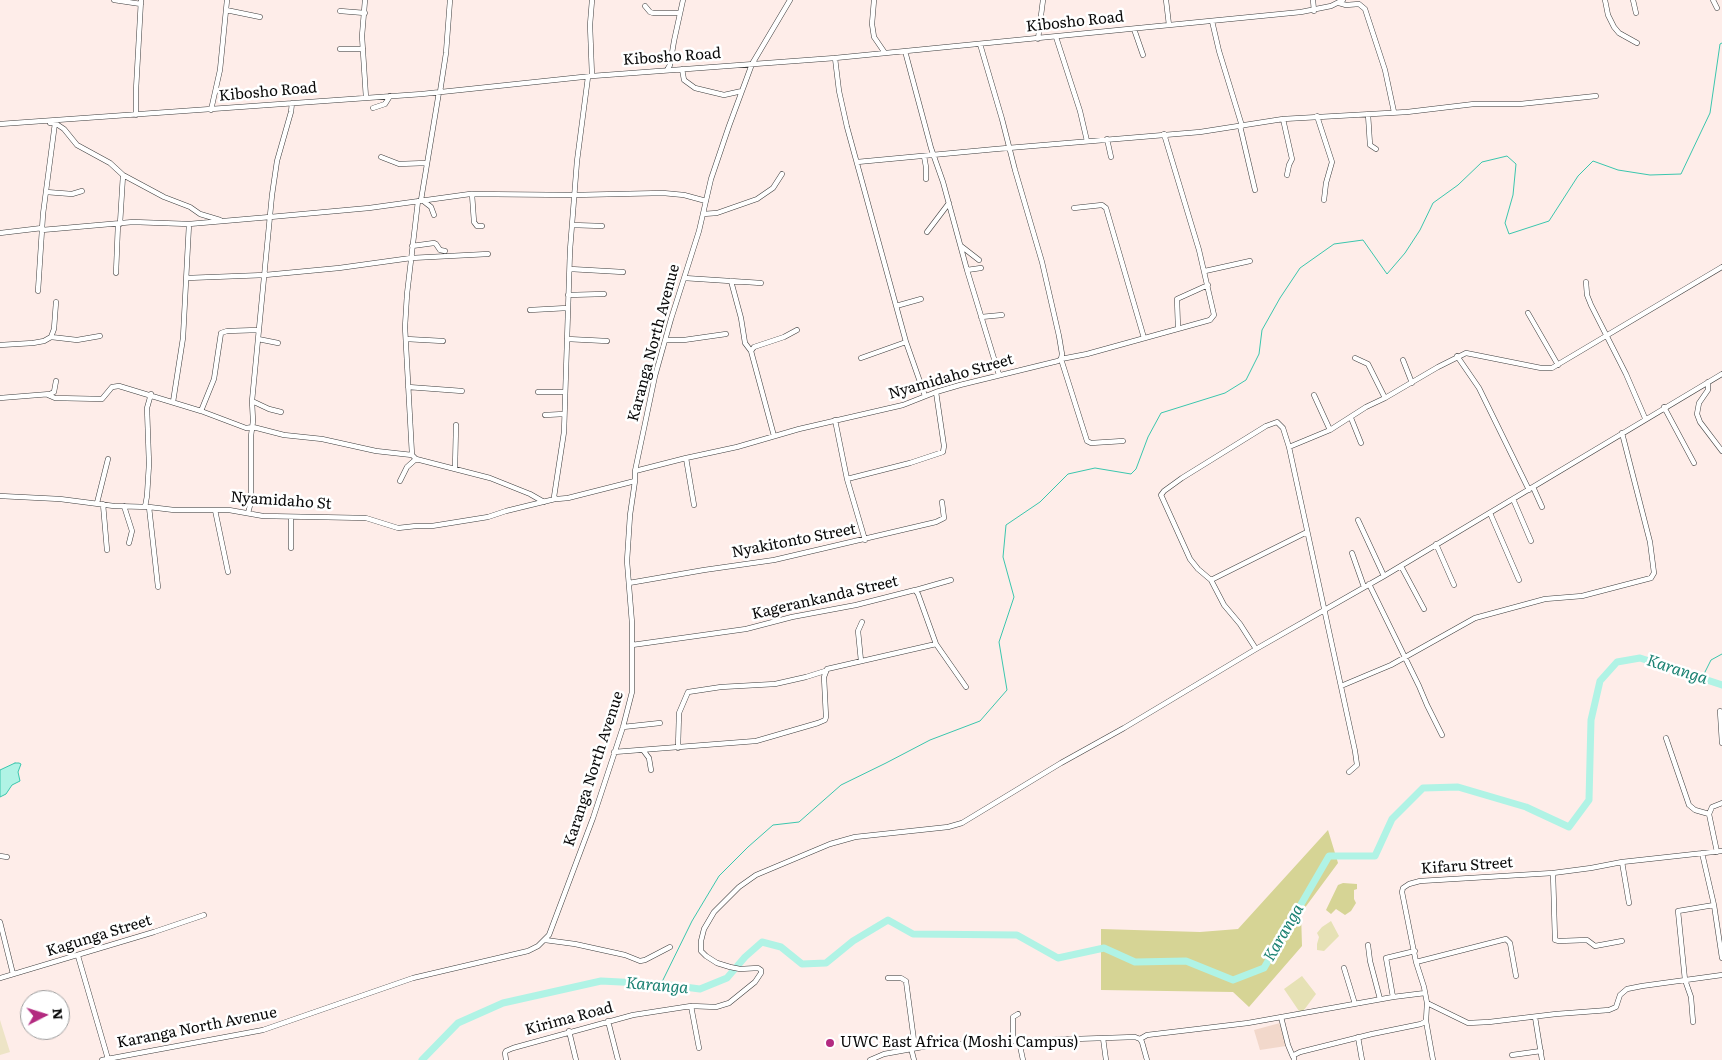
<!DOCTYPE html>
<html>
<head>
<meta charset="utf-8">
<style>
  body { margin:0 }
  #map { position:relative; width:1722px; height:1060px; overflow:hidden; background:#feede9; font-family:Literata,serif }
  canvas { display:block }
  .north { position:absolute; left:20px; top:990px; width:50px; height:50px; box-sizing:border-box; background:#fff; border:1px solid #9d9d9d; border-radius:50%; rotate:85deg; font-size:14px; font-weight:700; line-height:20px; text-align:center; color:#0a0a0a }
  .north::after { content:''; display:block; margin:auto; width:18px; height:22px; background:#b32a80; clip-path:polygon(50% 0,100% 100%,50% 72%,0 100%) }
</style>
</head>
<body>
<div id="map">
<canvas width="1722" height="1060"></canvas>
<div class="north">N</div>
</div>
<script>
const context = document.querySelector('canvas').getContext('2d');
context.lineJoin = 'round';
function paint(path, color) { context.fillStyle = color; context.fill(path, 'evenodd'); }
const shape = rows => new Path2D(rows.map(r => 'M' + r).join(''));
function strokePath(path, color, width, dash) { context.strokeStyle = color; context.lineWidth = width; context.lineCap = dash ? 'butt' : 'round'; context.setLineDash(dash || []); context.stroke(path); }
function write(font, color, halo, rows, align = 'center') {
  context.font = font + ' Literata,serif'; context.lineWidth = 5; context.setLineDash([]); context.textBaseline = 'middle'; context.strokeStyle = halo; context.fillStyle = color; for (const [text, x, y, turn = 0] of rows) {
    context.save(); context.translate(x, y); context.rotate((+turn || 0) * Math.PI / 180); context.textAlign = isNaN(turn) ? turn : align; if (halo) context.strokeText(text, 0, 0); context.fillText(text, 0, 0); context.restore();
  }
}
paint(shape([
  [1280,1023,1286,1046,1260,1050,1254,1030]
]), '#f2d8cb');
paint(shape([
  [1331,921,1339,936,1324,951,1317,950,1317,944,1319,937,1317,933,1322,927],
  [1302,976,1316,994,1301,1014,1284,989]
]), '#e6e1b5');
paint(shape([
  [1328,830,1338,863,1301,913,1302,946,1249,1007,1233,992,1101,990,1101,929,1200,932,1238,929],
  [1343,883,1357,884,1357,889,1354,890,1354,899,1356,903,1351,911,1345,915,1336,909,1331,914,1326,910,1338,885]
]), '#d6d495');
paint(shape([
  [0,1020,10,1052,0,1055]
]), '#ede4c6');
const water = shape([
  [15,763,19,763,21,764,18,772,20,781,12,785,6,794,0,797,0,770,15,763]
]);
paint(water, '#b0f3e5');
strokePath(water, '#3ac6ad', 1);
strokePath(shape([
  [1702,678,1711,660,1722,654],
  [661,984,692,921,719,876,748,847,773,825,799,822,841,785,886,763,930,740,980,721,1007,690,999,642,1014,597,1003,557,1006,525,1040,502,1068,474,1095,468,1131,474,1136,469,1148,437,1161,413,1225,393,1246,380,1259,354,1262,330,1280,298,1300,268,1334,244,1363,240,1387,274,1405,253,1420,230,1433,203,1458,185,1482,162,1507,156,1516,164,1513,195,1505,223,1509,234,1549,221,1578,176,1593,161,1618,170,1650,175,1681,174,1710,113,1720,44,1722,43]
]), '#3ac6ad', 1);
strokePath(shape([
  [422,1060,458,1023,503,1003,601,981,661,984,700,989,727,978,745,957,762,942,781,947,802,964,826,963,853,941,888,920,913,934,1017,935,1058,958,1104,948,1135,962,1186,961,1233,980,1264,968,1329,856,1375,856,1392,819,1423,788,1458,787,1526,807,1569,827,1589,800,1591,720,1600,681,1617,662,1640,658,1722,685]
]), '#b0f3e5', 7);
const minor = shape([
  [114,0,141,4],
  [365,0,362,36,366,98],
  [874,0,872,24,874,37,885,53],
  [1166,0,1169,25],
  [1313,0,1314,11],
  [1605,0,1608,15,1614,27,1619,33,1637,43],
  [1633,0,1636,13],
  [1713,0,1717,8],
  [1339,3,1346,5,1359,4,1365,9,1385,70,1394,112],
  [645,6,650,12,653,13,680,13],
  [226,10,260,17],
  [340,11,365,13],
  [1212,21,1219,51,1242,126],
  [1134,29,1143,55],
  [1056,37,1080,111,1087,141],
  [1038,39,1043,0],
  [340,49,363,49],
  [905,51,931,148,943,182,967,270,999,375],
  [835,58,839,91,847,127,906,342,925,396],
  [682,69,684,80,695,88,724,95,742,91],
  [667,70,670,65,674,41,683,0],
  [592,76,590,25,592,0],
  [588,77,577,161,570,250,564,432,554,497,557,499,568,498,635,481],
  [440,92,446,53,450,0],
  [373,108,385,104,390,96],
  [211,110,220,70,227,0],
  [1368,114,1370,145,1376,149],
  [136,115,136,90,141,0],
  [1317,116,1332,162,1326,183,1324,200],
  [1283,119,1292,159,1289,165,1287,175],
  [55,123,64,129,77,145,110,163,123,175,164,197,190,207,200,214,220,220],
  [0,124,422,94,592,76,835,58,1301,12,1331,6,1343,0],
  [1240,126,1255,190],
  [1107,139,1111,157],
  [924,156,926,167,926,179],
  [381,157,399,164,426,163],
  [857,162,996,149,1200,132,1283,119,1407,112,1474,104,1520,104,1596,96],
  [46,192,72,194,82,191],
  [472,194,474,222,477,226,482,226],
  [421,200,439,92],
  [422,200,431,207,434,215],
  [418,201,407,294,405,327,412,455,416,459,490,478,530,494,544,502],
  [1074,208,1102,205,1106,208,1144,338],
  [703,214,717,213,757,199,773,188,782,174],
  [120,224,123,175],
  [572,225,602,226],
  [42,230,133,222,189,224,270,217,369,208,470,194,574,195,663,193,684,195,706,201],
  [927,232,949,203],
  [0,233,42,228],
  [412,246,434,243,436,244,440,250,445,251],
  [961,246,979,260],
  [570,269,623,272],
  [967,270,981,268],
  [1205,271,1250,261],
  [116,273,118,224],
  [187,278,265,275,339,268,411,258,488,254],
  [684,278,761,283],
  [731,281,741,318,745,343,751,351],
  [1586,282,1587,295,1591,305,1626,374,1645,418],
  [38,291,43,214,55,123,50,123],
  [568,295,604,294],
  [896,306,921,299],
  [530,310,567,308],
  [1528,313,1558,365],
  [981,317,1002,315],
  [1178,328,1177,299,1208,285],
  [51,337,77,340,100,336],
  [258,339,278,343],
  [406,339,443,341],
  [567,339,607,341],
  [665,340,684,340,726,334],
  [0,345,33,343,44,341,51,337,54,329,56,302],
  [1457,356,1479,388,1529,490],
  [861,358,906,342],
  [1355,358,1368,364,1385,398],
  [1403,360,1412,383],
  [1708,382,1708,390,1699,403,1697,414,1700,422,1722,451],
  [408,387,462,391],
  [538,392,565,392],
  [48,395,55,398,102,399,112,387,119,386,201,411,246,428,253,427,284,435,322,439,376,451,412,455],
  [1314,395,1330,430],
  [0,398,50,394,54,392,56,381],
  [252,401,269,409,281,412],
  [173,402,183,338,189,224],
  [1664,407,1694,463],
  [201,411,214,379,221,333,227,331,258,330],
  [545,415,564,414],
  [1351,418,1361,443],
  [835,420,847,479,865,540],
  [774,436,751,351,754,347,784,337,797,330],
  [1123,441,1091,443,1087,441,1061,359,1087,354,1210,320,1214,315,1199,250,1164,134],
  [1289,447,1330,430,1366,407,1385,398,1438,367,1466,353,1541,368,1552,368,1722,267],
  [686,458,694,505],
  [455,469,456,425],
  [635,471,686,458,737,447,799,429,903,405,936,392,960,385,1058,361,1061,359,1062,354,1059,336,1042,262,1015,170,1002,119,980,44],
  [847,479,910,463,943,452,944,446,936,392],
  [400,481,407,467,416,459],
  [1533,487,1542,507],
  [0,496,60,499,114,506,149,507,174,510,229,510,263,516,366,518,398,528,416,526,432,526,488,517,506,511,555,499],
  [1513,499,1531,541],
  [97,503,108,459],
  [103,504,107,550],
  [124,506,132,531,129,543],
  [145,507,147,496,149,464,147,408,151,394],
  [149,507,158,587],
  [215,510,228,572],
  [248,513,251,502,251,436,253,421,252,401,272,195,277,161,291,112,292,103],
  [1490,513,1519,580],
  [291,517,291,548],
  [1358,520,1384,576],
  [1436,544,1454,585],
  [1352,553,1364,587],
  [1401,566,1424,609],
  [1211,580,1307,532],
  [629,583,704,570,774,560,936,522,944,518,942,502],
  [1369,584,1419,686,1427,705,1442,735],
  [916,590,951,580],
  [632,645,746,629,792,617,856,605,915,590,918,594,936,644,966,687],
  [1256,649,1240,624,1224,605,1211,580,1198,569,1190,559,1161,495,1164,491,1182,478,1266,426,1277,422,1283,428,1289,447,1355,751,1357,765,1349,772],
  [861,661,858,631,862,622],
  [1341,686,1391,665,1475,618,1545,599,1582,596,1651,578,1654,573,1650,542,1622,433],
  [1720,711,1722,743],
  [623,727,660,723],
  [1666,738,1689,805,1695,810,1709,814],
  [678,748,679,713,688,692,721,687,775,684,806,677,825,671],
  [643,750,649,758,651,770],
  [614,752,756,741,818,723,825,720,826,717,824,677,827,669,936,644],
  [1717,852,1709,814,1712,807,1722,803],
  [1702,853,1714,905,1722,958],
  [0,856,7,857],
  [1622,862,1629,903],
  [1553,873,1555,940,1559,941,1587,940,1595,946,1622,941],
  [0,922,13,974],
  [545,940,575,944,625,955,640,961,645,960,670,947],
  [1368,945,1370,961,1380,999],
  [78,956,108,1059],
  [1416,962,1506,939,1510,943,1516,976],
  [1344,968,1355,1004],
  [0,978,154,932,204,915],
  [888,978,901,978,906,981,915,1048],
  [1393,997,1425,993],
  [1427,1003,1468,1023,1489,1022,1556,1014,1609,1010,1616,1007,1620,995,1627,989,1642,986,1722,975],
  [691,1006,699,1048],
  [1281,1017,1288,1045,1293,1057],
  [1535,1017,1542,1060],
  [608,1021,618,1060],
  [1426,1021,1433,1060],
  [1693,1022,1691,997,1685,980,1678,911,1714,905],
  [569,1031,576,1060],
  [1358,1037,1362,1060],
  [1103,1038,1106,1060],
  [1140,1039,1147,1035,1248,1023,1393,997,1386,958,1415,951],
  [1013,1041,1013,1017,1018,1014],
  [1019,1041,1023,1060],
  [911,1048,914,1060],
  [1512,1055,1541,1051],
  [102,1060,263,1030,413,978,528,951,538,946,549,935,593,818,623,727,632,692,632,623,627,561,630,515,635,481,635,471,655,376,671,319,699,231,711,179,729,126,752,64,790,0],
  [506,1060,505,1053,506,1051,513,1048,633,1015,691,1006,716,1007,729,1003,755,982,761,973,761,970,758,968,740,969,730,967,717,963,706,956,701,951,701,941,704,929,714,912,739,887,756,875,830,844,855,837,948,827,962,823,1061,763,1124,728,1256,649,1384,576,1722,374],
  [870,1060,884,1054,928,1046,1013,1041,1135,1037,1140,1039,1142,1042,1147,1060],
  [1294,1060,1294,1055,1300,1052,1372,1034,1421,1024,1426,1021,1427,1003,1424,987,1416,962,1402,892,1403,888,1409,884,1420,881,1553,873,1591,868,1622,862,1722,851]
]);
strokePath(minor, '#3d3d3d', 5.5);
strokePath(minor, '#fff', 4.5);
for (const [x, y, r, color] of [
  [830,1043,5,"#b32a80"]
]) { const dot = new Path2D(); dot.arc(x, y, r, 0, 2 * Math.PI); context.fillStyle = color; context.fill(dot); strokePath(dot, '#fff', 2); }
write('15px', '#0a0a0a', '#fff', [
  ["Kibosho Road",1075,22,-6],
  ["Kibosho Road",672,57,-4],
  ["Kibosho Road",268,92,-5],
  ["Karanga North Avenue",654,343,-75],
  ["Nyamidaho Street",951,377,-16],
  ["Nyamidaho St",281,501,4],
  ["Nyakitonto Street",794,541,-11],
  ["Kagerankanda Street",825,598,-13],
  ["Karanga North Avenue",594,769,-72],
  ["Kifaru Street",1467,866,-4],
  ["Kagunga Street",99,936,-17],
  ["Kirima Road",569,1019,-15],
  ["Karanga North Avenue",197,1028,-11]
]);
write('15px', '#0a0a0a', '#fff', [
  ["UWC East Africa (Moshi Campus)",840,1043]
], 'left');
write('italic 16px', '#1a8172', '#fff', [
  ["Karanga",1677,670,18],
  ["Karanga",1284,933,-60],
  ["Karanga",657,986,5]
]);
</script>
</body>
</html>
